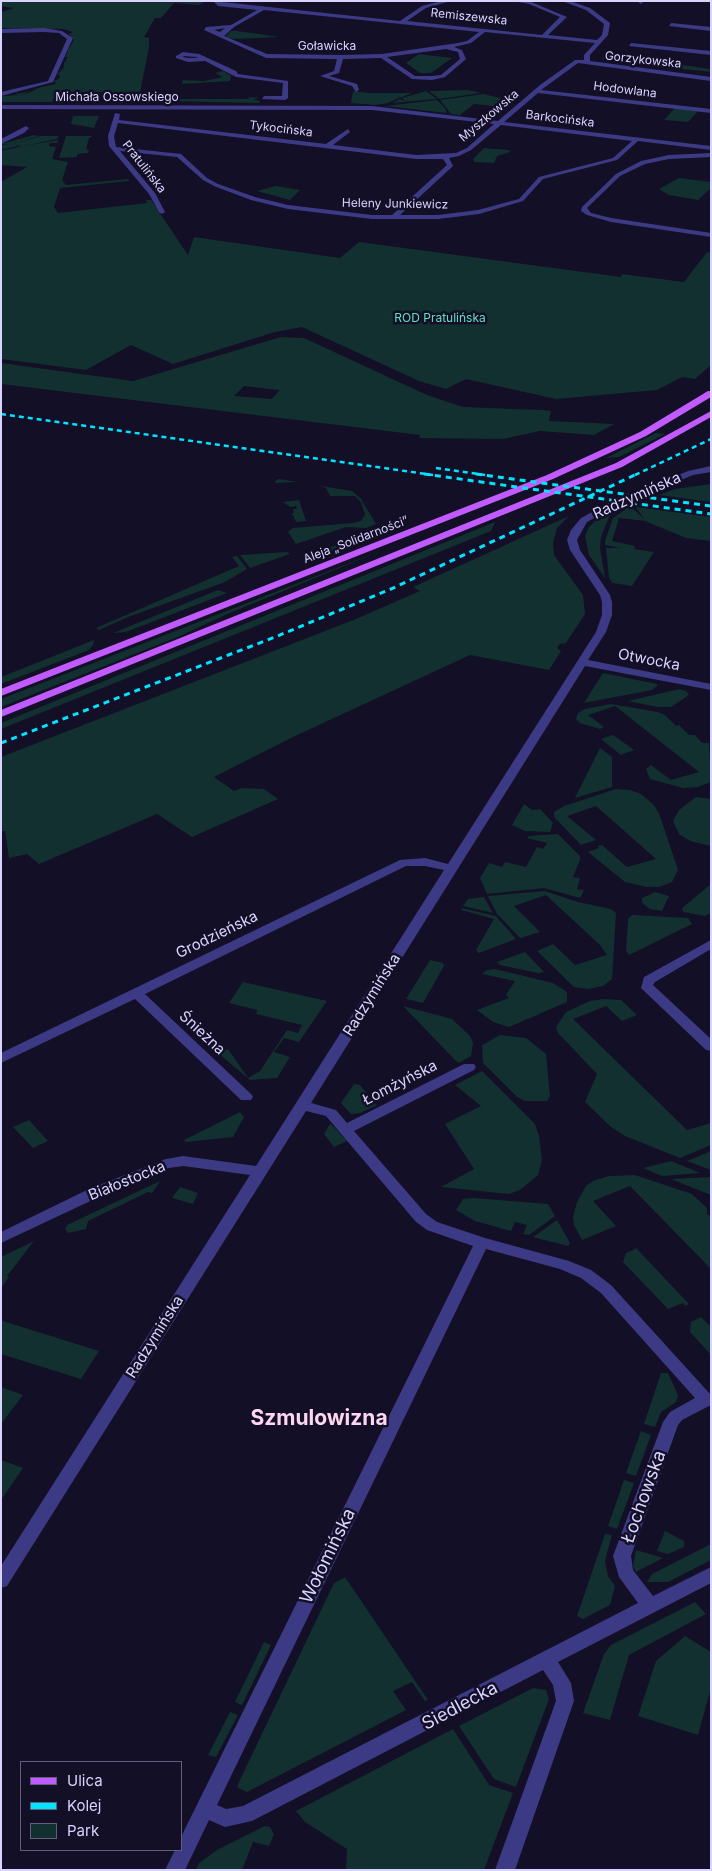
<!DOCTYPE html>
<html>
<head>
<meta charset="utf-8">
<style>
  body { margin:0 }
  #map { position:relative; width:712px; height:1871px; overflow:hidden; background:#130f26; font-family:Inter,sans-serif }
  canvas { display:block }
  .frame { position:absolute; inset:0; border:2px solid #d9d4ff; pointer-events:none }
  .legend { position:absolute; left:20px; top:1761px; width:162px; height:90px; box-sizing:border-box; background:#130f26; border:1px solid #625e7d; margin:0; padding:6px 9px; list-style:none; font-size:15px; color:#d9d4ff }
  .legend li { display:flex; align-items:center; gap:10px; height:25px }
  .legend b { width:25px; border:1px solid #625e7d }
</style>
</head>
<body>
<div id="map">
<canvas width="712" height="1871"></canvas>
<div class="frame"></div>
<ul class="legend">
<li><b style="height:6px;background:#c25bff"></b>Ulica</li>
<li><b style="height:6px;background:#00e5ff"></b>Kolej</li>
<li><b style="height:14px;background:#12302f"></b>Park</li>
</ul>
</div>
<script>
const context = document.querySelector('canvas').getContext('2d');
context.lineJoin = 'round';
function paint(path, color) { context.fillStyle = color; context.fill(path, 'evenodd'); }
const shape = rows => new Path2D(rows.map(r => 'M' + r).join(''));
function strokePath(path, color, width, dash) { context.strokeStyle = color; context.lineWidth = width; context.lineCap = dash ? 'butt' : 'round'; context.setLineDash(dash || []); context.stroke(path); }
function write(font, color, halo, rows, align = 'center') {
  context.font = font + ' Inter,sans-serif'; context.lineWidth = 5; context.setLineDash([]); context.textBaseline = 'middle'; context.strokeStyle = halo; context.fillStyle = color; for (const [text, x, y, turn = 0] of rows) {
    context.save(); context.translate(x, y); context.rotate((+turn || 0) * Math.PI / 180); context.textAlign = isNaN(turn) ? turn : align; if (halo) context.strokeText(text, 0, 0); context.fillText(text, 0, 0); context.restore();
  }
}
paint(shape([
  [1,1,206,1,199,5,174,3,161,18,155,18,144,37,149,38,149,47,140,93,168,93,168,97,162,101,139,103,122,101,121,92,57,92,52,102,1,102,1,96,18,95,14,94,32,91,19,95,29,93,38,88,55,84,56,82,53,81,59,79,60,76,56,75,61,75,57,74,61,71,58,71,63,70,60,69,64,68,64,62,67,61,65,60,68,58,66,57,68,50,74,40,69,34,73,32,63,29,1,28,1,12,14,8,1,6],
  [231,31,237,31,279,37,232,39,225,37],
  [419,54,452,58,431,73,420,73,406,63],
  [601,58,682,65,711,69,711,72,607,61],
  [223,71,231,76,230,81,182,84,183,80,204,81,223,77,215,73],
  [468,90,481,93,439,99,429,91],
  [353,91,368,93,412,93,400,98,397,96,399,98,388,103,375,105,351,103],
  [426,91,437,99,392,103,400,99,405,101,402,98],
  [484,94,512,101,502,109,502,107,474,104,460,115,451,114,440,100],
  [249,97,260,98,253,99,260,101,259,103,166,101,170,99,249,99],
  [437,100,445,108,447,113,385,106],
  [675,108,698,111,688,122,664,120],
  [73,116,99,116,94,128,71,124],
  [34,135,39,136,9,145,41,136,59,136,57,139,24,146,58,140,57,143,50,143,49,146,56,147,52,159,68,162,62,180,66,185,128,179,129,181,60,188,54,207,58,213,147,203,146,200,151,200,188,255,194,237,340,258,359,242,621,277,622,274,684,282,707,252,711,253,711,365,695,379,682,377,657,390,556,399,466,379,446,389,419,381,302,327,275,332,173,364,131,345,86,370,1,359,1,182,27,167,1,165,1,151,22,146,14,145,18,146,1,150,1,145,9,145,1,144],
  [66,136,93,136,89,138,86,149,89,150,88,153,77,154,77,157,59,158],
  [484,148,509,150,510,152,497,156,494,163,474,162,473,159],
  [679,178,711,182,711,188,698,200,669,195,659,189],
  [276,186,300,190,290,200,257,191],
  [281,337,304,338,427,395,463,407,542,410,551,411,549,421,614,424,594,435,540,431,503,439,419,438,420,435,1,384,1,363,133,381],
  [244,386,279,390,279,391,272,399,234,396],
  [656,433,665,434,619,457,606,458],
  [279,479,352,491,361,499,376,524,366,528,346,527,296,544,288,532,293,528,353,523,361,521,365,515,361,502,355,496,330,496,326,488,321,486,296,482,275,483,275,481],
  [711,484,711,502,659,495,675,489],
  [299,500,306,521,296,522,292,513,294,513,293,509,297,509,296,506,290,507,283,502],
  [624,506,609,517,601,537,600,548,605,578,589,555,585,536,589,527,596,520],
  [630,506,644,519,636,507,711,517,711,541,686,538,645,521,619,518,612,541,635,546,634,549,654,552,632,586,613,583,609,578,606,548,620,548,605,545,605,541,613,518],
  [569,516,557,528,553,543,554,555,583,595,585,614,566,643,560,644,557,648,561,651,549,670,470,655,293,737,214,777,234,791,242,788,264,789,278,799,192,837,157,814,39,864,27,854,9,858,5,831,1,831,1,757,356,619,420,591,413,587],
  [495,522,491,531,1,729,1,723],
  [364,535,361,541,305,561,309,555],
  [383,550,225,615,180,636,1,707,1,699],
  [287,552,290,554,250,568,240,555],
  [237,556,247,569,225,582,128,617,99,630,96,628,239,566,232,557],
  [218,590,227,593,126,632,113,633],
  [94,640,93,645,89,650,1,684,1,677],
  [603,673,657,684,657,686,652,690,584,703],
  [679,689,686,691,689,695,671,707,657,707,628,701],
  [611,704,658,712,665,715,676,726,679,725,689,735,695,735,702,743,709,743,711,782,698,787,683,788,650,779,646,769,651,765,671,780,699,772,615,706,588,715,604,727,600,729,580,723,576,719,578,713,585,709],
  [613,735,634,750,621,755,601,739],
  [600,748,612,757,612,787,575,798],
  [616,789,630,790,641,794,653,804,659,813,678,870,672,882,659,887,647,887,625,882,588,852,599,848,598,846,602,845,627,867,656,859,596,806,567,816,596,840,581,845,554,817,554,812,564,806],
  [696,797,711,799,711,846,690,841,679,834,673,821,679,810],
  [524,804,532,810,540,809,553,823,550,832,525,831,512,825],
  [558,834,580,856,580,860,573,877,580,878,577,889,584,890,580,898,544,888,487,894,480,878,489,863,502,867,505,862,526,867,537,847,543,849,547,843,527,838,529,836],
  [711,884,711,913,705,916,683,912,682,908],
  [545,891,578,902,611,909,616,913,612,979,603,986,588,989,574,987,537,951,553,944,575,965,607,955,600,945,546,895,514,906,540,932,520,938,497,914,488,896],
  [655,892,669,896,662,911,650,909,642,903,642,898],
  [484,897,493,913,463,906,468,899],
  [462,908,496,916,516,939,479,953,476,950,494,919,461,910],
  [632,915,688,918,692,924,629,955,626,951,628,919],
  [525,952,544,972,538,973,500,965,497,962],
  [430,960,443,963,444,966,423,1003,406,999],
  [495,969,553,983,567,992,567,1002,509,1027,493,1022,477,1010,509,998,506,995,515,981,482,974,487,970],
  [243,982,327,1001,299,1042,284,1038,274,1052,290,1057,277,1078,250,1080,218,1053,228,1049,248,1078,260,1071,287,1030,298,1033,302,1025,256,1014,257,1010,229,1003],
  [604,999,621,1000,637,1015,622,1021,606,1006,573,1019,687,1130,711,1123,711,1145,680,1158,625,1136,610,1126,585,1102,597,1074,558,1033,556,1027,566,1012,590,1001],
  [403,1006,452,1019,470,1036,473,1043,471,1056,459,1063,457,1062],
  [500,1035,526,1038,546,1054,550,1096,547,1101,525,1101,517,1097,483,1063,482,1045],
  [482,1071,535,1124,539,1136,542,1160,538,1175,520,1190,509,1194,441,1187,474,1169,445,1124,481,1106,455,1085],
  [354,1084,360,1085,377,1105,360,1113,351,1114,341,1103],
  [240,1112,244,1117,233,1137,186,1142,184,1140],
  [29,1120,48,1141,33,1148,13,1127],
  [330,1124,332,1125,347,1141,334,1147,324,1134],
  [711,1151,711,1170,687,1161],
  [671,1161,700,1173,662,1176,643,1168],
  [635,1175,692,1194,707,1208,707,1214,711,1216,711,1269,630,1186,593,1201,616,1226,582,1240,574,1225,573,1217,577,1202,586,1186,593,1181,609,1176],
  [710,1177,711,1195,671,1179],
  [160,1181,152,1193,148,1192,88,1221,86,1229,68,1233,65,1229,67,1225],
  [180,1187,198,1193,193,1204,172,1198],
  [474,1198,548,1204,555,1216,529,1235,523,1234,527,1225,515,1222,511,1231,475,1221,456,1210,463,1199],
  [557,1220,570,1243,568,1246,533,1237],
  [34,1241,7,1276,9,1277,1,1288,1,1257],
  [637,1248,637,1249,689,1304,686,1306,683,1303,668,1309,623,1262,626,1253],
  [701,1317,711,1327,711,1355,690,1332,691,1322],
  [1,1320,6,1322,99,1351,81,1379,1,1354],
  [661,1373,668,1373,678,1395,676,1402,661,1412,655,1427,644,1424],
  [1,1387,23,1395,1,1424],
  [641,1431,651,1435,636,1476,626,1473],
  [1,1460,23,1468,1,1500],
  [624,1480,634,1483,617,1529,608,1526],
  [665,1531,684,1541,684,1547,668,1554,657,1551],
  [605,1534,612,1535,605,1561,608,1576,615,1586,610,1605,583,1619,577,1616],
  [711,1544,711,1560,668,1582,647,1582,652,1574],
  [636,1550,663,1558,636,1572,633,1566],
  [345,1577,428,1700,425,1701,412,1682,393,1691,406,1710,247,1792,238,1788,238,1784,334,1583],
  [695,1602,706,1614,629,1655,610,1720,583,1713,604,1654,611,1645],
  [685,1636,711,1652,711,1688,698,1735,638,1716,656,1661],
  [264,1642,271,1645,242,1705,235,1702],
  [533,1688,546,1690,549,1699,516,1787,494,1779,459,1726],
  [230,1712,238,1715,216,1757,208,1755],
  [453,1729,489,1785,513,1793,484,1870,346,1870,347,1849,305,1822,296,1811],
  [265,1826,270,1827,274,1834,269,1846,253,1842,242,1870,196,1870,199,1863,217,1850]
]), '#12302f');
paint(shape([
  [213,1,400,21,422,6,441,1,451,1,426,8,407,21,542,35,560,17,529,4,514,1,529,1,567,17,548,35,597,40,602,35,604,24,586,10,562,1,570,1,590,8,610,23,608,35,590,55,590,61,711,77,711,81,578,63,541,90,711,109,711,113,538,93,504,122,711,146,711,150,638,141,617,160,543,179,523,201,479,214,438,219,372,219,288,209,251,200,214,186,203,180,177,157,120,151,155,193,165,212,162,214,159,212,149,194,109,146,108,136,115,113,120,114,119,120,326,144,348,129,350,132,333,145,416,155,456,153,467,148,494,124,372,110,1,109,1,105,372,106,498,121,540,85,575,60,584,60,584,55,595,43,485,32,471,43,454,47,462,50,466,59,445,77,432,80,412,79,381,58,343,59,339,73,329,76,357,84,359,90,356,92,352,86,320,76,334,71,337,59,266,58,204,30,206,27,231,25,257,10,218,6,213,1],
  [264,10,479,32,467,41,458,43,382,54,340,55,267,54,224,36,234,27,264,10],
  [225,28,220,32,214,30,225,28],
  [446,49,458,52,460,59,441,75,432,76,415,76,387,57,446,49],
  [118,123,416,159,443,159,447,165,392,215,372,215,288,205,255,197,218,184,207,178,181,154,116,147,114,136,118,123],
  [501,125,632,141,613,158,539,177,519,199,478,210,438,215,400,215,453,166,449,158,459,156,471,150,501,125],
  [644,1,641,4,638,2,639,1,644,1],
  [671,23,711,27,711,31,669,26,671,23],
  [44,28,62,31,73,38,53,82,1,96,1,92,48,81,67,39,59,33,44,32,1,33,1,29,44,28],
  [631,43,711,51,711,55,629,46,631,43],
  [183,52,199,54,236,71,238,74,288,81,288,98,285,100,262,99,264,96,282,96,283,83,236,77,205,61,188,62,176,58,176,56,183,52],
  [184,56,196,57,198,58,188,58,183,57,184,56],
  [26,126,29,128,24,133,1,144,1,139,26,126],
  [711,153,711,157,669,159,645,164,620,176,587,208,591,213,611,218,711,233,711,237,611,222,587,215,581,211,582,207,616,174,641,161,669,155,711,153],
  [711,466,711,472,693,475,611,509,587,522,577,540,580,550,610,595,612,602,612,615,606,632,588,660,711,684,711,690,585,666,311,1103,336,1110,347,1123,464,1064,474,1064,476,1067,474,1070,354,1131,426,1214,437,1222,485,1238,569,1261,591,1270,611,1285,711,1395,711,1405,682,1420,678,1425,631,1556,633,1570,653,1596,711,1567,711,1583,558,1662,571,1683,574,1701,515,1870,495,1870,556,1701,553,1685,543,1670,252,1821,225,1827,209,1820,185,1870,165,1870,175,1850,181,1850,181,1837,473,1246,427,1230,416,1222,326,1116,306,1111,7,1586,1,1588,1,1566,250,1175,183,1166,169,1168,101,1196,1,1243,1,1232,91,1188,166,1159,183,1156,256,1166,444,870,425,866,406,866,145,994,251,1094,253,1097,251,1100,241,1100,135,999,1,1063,1,1053,400,860,425,858,448,864,596,632,602,615,602,602,600,595,570,550,567,540,571,530,581,518,605,505,688,471,711,466],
  [486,1249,560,1269,581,1278,601,1293,695,1398,670,1412,663,1422,613,1556,619,1577,638,1603,243,1806,226,1809,217,1805,486,1249],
  [711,940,711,949,655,982,653,985,711,1039,711,1051,706,1050,641,988,644,977,711,940]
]), '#3d3a85');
paint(shape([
  [708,391,711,391,711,397,646,436,553,479,1,696,1,689,547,475,640,432,708,391],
  [711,411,711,417,622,467,1,717,1,710,616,463,711,411]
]), '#c25bff');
strokePath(shape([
  [1,414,433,475],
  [436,468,485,475],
  [635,475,711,439]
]), '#00e5ff', 2.5, [5, 4]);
strokePath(shape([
  [424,474,711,514],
  [476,474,711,506],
  [1,743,275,637,391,589,637,474]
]), '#00e5ff', 3, [6, 5]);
write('12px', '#d9d4ff', '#130f26', [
  ["Remiszewska",469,17,6],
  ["Goławicka",327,46],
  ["Gorzykowska",643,60,6],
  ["Hodowlana",625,90,7],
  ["Michała Ossowskiego",117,97],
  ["Myszkowska",489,116,-40],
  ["Barkocińska",560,119,7],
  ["Tykocińska",281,129,7],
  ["Pratulińska",144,167,52],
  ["Heleny Junkiewicz",395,204,1],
  ["Aleja „Solidarności”",356,540,-21]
]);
write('12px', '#5fe0c0', '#130f26', [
  ["ROD Pratulińska",440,318]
]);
write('15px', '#d9d4ff', '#130f26', [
  ["Radzymińska",637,496,-24],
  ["Otwocka",649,660,11],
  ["Grodzieńska",217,935,-26],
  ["Radzymińska",372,995,-58],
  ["Śnieżna",202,1033,43],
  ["Łomżyńska",400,1083,-27],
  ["Białostocka",127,1181,-22],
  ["Radzymińska",155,1337,-58]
]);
write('18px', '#d9d4ff', '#130f26', [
  ["Łochowska",644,1497,-70],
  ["Wołomińska",328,1556,-64],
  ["Siedlecka",460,1706,-28]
]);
write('bold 21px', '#ffd6f0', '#130f26', [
  ["Szmulowizna",319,1419]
]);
</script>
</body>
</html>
